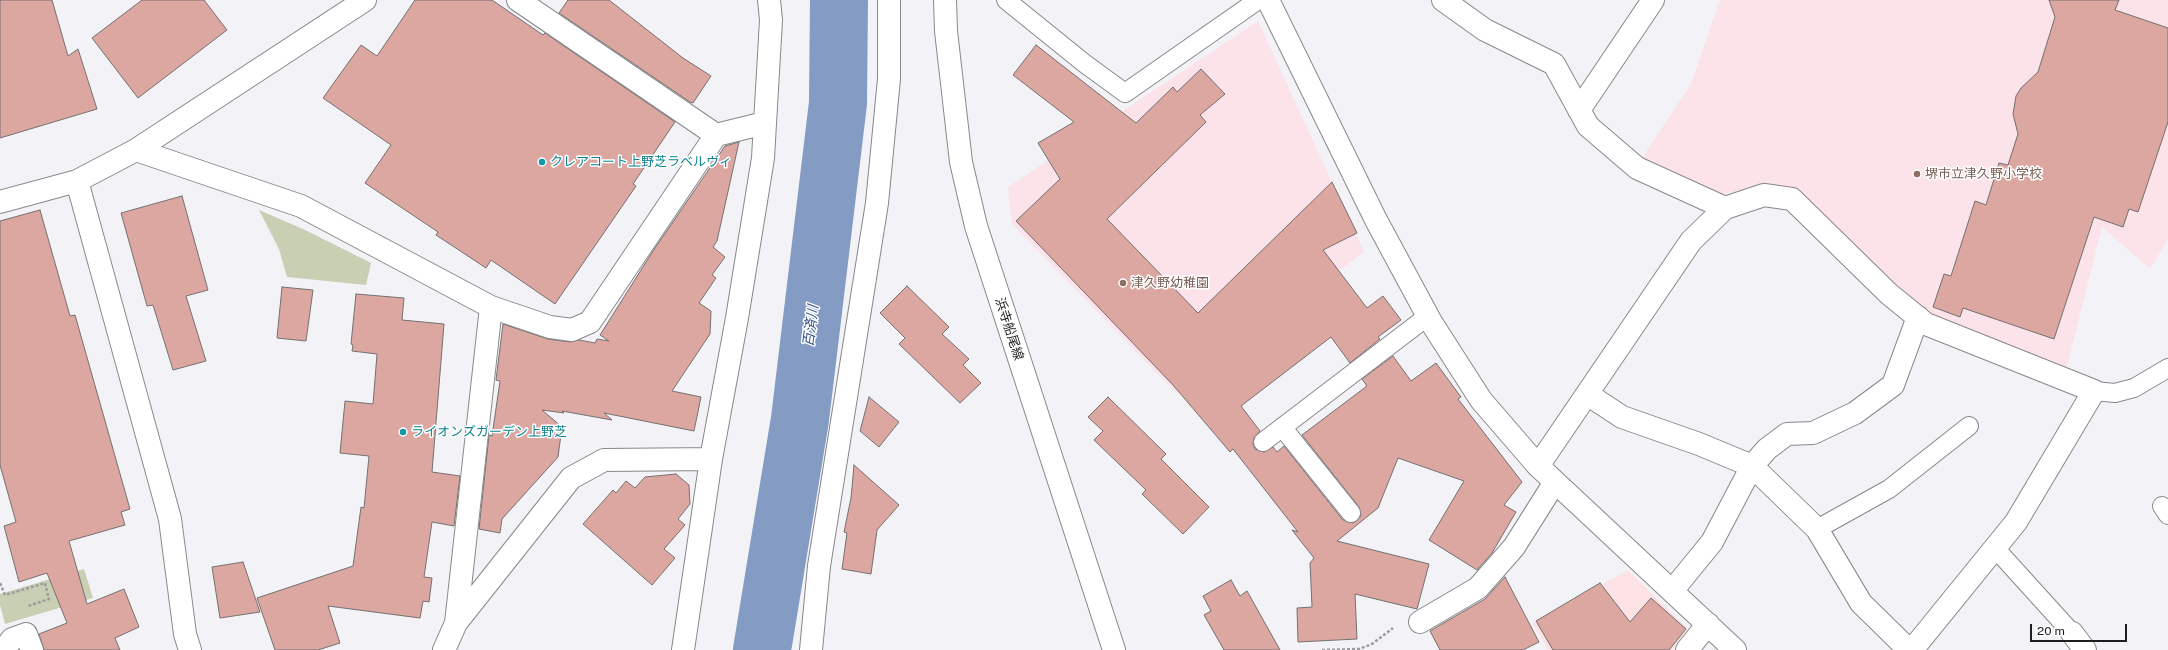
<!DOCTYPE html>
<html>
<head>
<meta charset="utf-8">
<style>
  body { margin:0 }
  #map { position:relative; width:2168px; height:650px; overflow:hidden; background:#f3f3f7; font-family:"Public Sans",sans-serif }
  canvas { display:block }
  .scale { position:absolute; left:2030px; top:624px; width:97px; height:18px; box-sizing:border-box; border:2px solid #1e1e20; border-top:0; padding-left:5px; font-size:12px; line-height:14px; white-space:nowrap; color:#1e1e20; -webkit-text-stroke:3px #fff; paint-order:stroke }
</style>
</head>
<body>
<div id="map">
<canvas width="2168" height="650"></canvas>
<div class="scale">20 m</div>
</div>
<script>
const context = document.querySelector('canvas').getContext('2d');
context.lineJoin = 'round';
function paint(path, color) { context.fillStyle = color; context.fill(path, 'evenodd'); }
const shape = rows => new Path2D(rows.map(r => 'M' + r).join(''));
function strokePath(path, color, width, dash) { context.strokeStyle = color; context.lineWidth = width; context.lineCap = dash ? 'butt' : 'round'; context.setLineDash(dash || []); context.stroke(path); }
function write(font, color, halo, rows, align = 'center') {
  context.font = font + ' "Public Sans","Noto Sans JP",sans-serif'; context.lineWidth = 3; context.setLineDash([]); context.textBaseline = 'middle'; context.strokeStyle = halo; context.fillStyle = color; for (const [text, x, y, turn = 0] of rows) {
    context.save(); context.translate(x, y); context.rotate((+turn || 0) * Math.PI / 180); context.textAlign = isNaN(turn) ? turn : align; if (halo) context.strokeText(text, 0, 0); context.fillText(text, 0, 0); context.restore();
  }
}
paint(shape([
  [1628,570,1688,629,1672,650,1548,650,1533,624]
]), '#fde2e5');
paint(shape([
  [1720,0,2168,0,2168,239,2150,269,2102,227,2066,371,1936,323,1812,212,1748,190,1721,194,1640,161,1691,84],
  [1258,21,1364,252,1177,394,1012,224,1008,187]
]), '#fce2e9');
paint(shape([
  [259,210,303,229,371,263,366,285,287,277,279,249],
  [84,569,93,598,5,624,0,605,0,594]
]), '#c9cfb3');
strokePath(shape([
  [762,650,800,419,838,103,839,0]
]), '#849bc3', 58);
const building = shape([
  [0,0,52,0,68,56,78,49,97,109,0,138,0,0],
  [142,0,204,0,227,30,138,98,92,38,142,0],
  [415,0,492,0,543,35,545,33,675,122,633,184,636,186,555,304,491,260,486,268,436,235,438,232,365,183,391,145,323,98,361,45,377,56,415,0],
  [568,0,609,0,683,58,711,76,693,103,690,102,559,13,568,0],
  [2049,0,2119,0,2115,10,2168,28,2168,122,2138,212,2129,209,2123,227,2094,217,2054,339,1963,308,1960,317,1933,307,1944,274,1951,276,1975,201,1986,205,1999,163,2008,165,2018,134,2013,114,2016,96,2021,88,2038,72,2055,17,2049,0],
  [1036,45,1136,123,1173,87,1177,92,1201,69,1225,94,1200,115,1206,122,1107,219,1198,313,1332,182,1357,233,1323,250,1367,308,1383,296,1401,320,1378,337,1380,339,1350,363,1331,337,1241,406,1260,431,1254,438,1253,444,1255,449,1264,452,1273,447,1277,452,1284,446,1343,520,1353,523,1361,516,1359,507,1302,435,1367,386,1362,379,1393,356,1411,381,1436,363,1461,397,1458,399,1522,482,1504,505,1516,512,1492,553,1477,570,1429,540,1464,481,1398,458,1378,508,1337,541,1429,564,1417,609,1355,594,1357,639,1298,642,1297,608,1312,607,1310,563,1314,558,1292,530,1298,532,1233,449,1230,452,1173,385,1016,221,1060,179,1038,143,1074,122,1013,75,1036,45],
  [739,142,717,241,713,247,725,257,712,275,716,278,699,303,711,311,710,334,672,391,701,397,694,431,604,413,612,420,562,411,564,413,542,410,562,427,558,457,502,519,500,533,479,529,489,435,492,436,500,381,496,380,503,324,548,339,570,342,579,340,595,343,597,339,609,341,600,335,653,251,725,146,739,142],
  [182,196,208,290,186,296,206,361,173,370,153,305,147,306,121,213,182,196],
  [40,210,70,316,75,315,130,509,121,512,125,525,69,541,87,604,124,589,139,627,115,638,120,650,44,650,39,634,67,623,47,573,19,582,4,526,16,522,0,465,0,221,40,210],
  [907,286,949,327,942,334,969,359,963,365,981,383,960,403,899,344,905,338,880,313,907,286],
  [282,287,313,290,306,341,277,338,282,287],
  [356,294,404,298,402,320,444,324,432,472,460,476,454,526,432,522,424,577,432,578,429,602,423,601,420,618,328,606,340,643,318,650,275,650,257,598,353,566,361,507,364,508,369,456,340,453,345,401,373,404,377,354,352,351,353,345,351,344,356,294],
  [869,397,899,422,879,447,860,431,869,397],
  [1108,397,1166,454,1161,459,1209,507,1183,534,1142,494,1146,490,1094,440,1103,431,1088,417,1108,397],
  [854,465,899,505,877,530,871,574,842,569,847,533,844,532,851,498,854,465],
  [676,474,689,485,690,504,678,519,685,525,664,549,675,558,652,585,583,524,613,490,616,493,626,481,635,488,645,477,676,474],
  [243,562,260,612,220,618,212,567,243,562],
  [1505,577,1539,642,1523,650,1440,650,1430,631,1485,599,1505,577],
  [1231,580,1240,596,1247,591,1280,650,1224,650,1204,615,1211,611,1203,596,1231,580],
  [1600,583,1630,622,1651,598,1686,629,1669,650,1553,650,1536,621,1600,583]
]);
paint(building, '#dca6a1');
strokePath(building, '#74706f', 1);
const lane = shape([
  [1006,0,1084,63,1125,93,1258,0],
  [2094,391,2115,393,2134,388,2168,368],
  [1282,427,1351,513],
  [1263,442,1428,316],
  [2162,506,2168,515],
  [1817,529,1889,489,1969,426],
  [1995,548,2072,633]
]);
const street = shape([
  [518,0,716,135,765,123],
  [1268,0,1376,220,1431,322,1481,400,1538,466,1735,650],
  [1443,0,1485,30,1554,64,1588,126,1637,168,1725,208],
  [1579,110,1653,0],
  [136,150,301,206,491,307,456,623,444,650],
  [77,181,170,519,185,634,190,650],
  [0,202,77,181,136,150,365,0],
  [491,307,550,327,572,330,590,322,716,135],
  [1587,394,1622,417,1699,444,1752,466,1817,529,1861,603,1909,650],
  [1538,466,1691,241,1725,208,1764,195,1792,199,1889,294,1926,324,2094,391,2016,522,1912,650],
  [1672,591,1712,542,1752,466,1767,449,1787,434,1813,433,1855,413,1893,385,1918,317],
  [1420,622,1478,588,1514,547,1555,482],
  [456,623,571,478,604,460,711,459],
  [2072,633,2085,650],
  [4,650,12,639,26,634,32,650],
  [683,650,711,459,737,318,763,158,771,20,769,0],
  [811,650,819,566,877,203,889,79,889,0],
  [1687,650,1708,624]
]);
const secondary = shape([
  [945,0,946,31,961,162,976,226,1114,650]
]);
strokePath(lane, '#88888c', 20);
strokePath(street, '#88888c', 24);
strokePath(secondary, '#88888c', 24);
strokePath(shape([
  [0,583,5,595,45,583,49,599,28,606],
  [1322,650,1359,649,1372,644,1393,628]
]), '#9c9c9f', 2.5, [3, 2]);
strokePath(lane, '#fff', 18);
strokePath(street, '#fff', 22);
strokePath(secondary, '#fff', 22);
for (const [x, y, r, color] of [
  [542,162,4,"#0f9aa8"],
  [1917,174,4,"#8d6e63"],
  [1123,283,4,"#8d6e63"],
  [403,432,4,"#0f9aa8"]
]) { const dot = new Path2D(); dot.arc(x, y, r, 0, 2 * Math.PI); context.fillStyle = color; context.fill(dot); strokePath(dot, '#fff', 1.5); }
write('13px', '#0d838f', '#fff', [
  ["クレアコート上野芝ラベルヴィ",550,162],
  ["ライオンズガーデン上野芝",411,432]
], 'left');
write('13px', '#785e54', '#fff', [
  ["堺市立津久野小学校",1925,174],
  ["津久野幼稚園",1131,283]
], 'left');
write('13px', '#1e1e20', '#fff', [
  ["浜寺船尾線",1009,329,72]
]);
write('italic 14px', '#355388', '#fff', [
  ["百済川",811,326,-83]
]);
</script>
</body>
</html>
